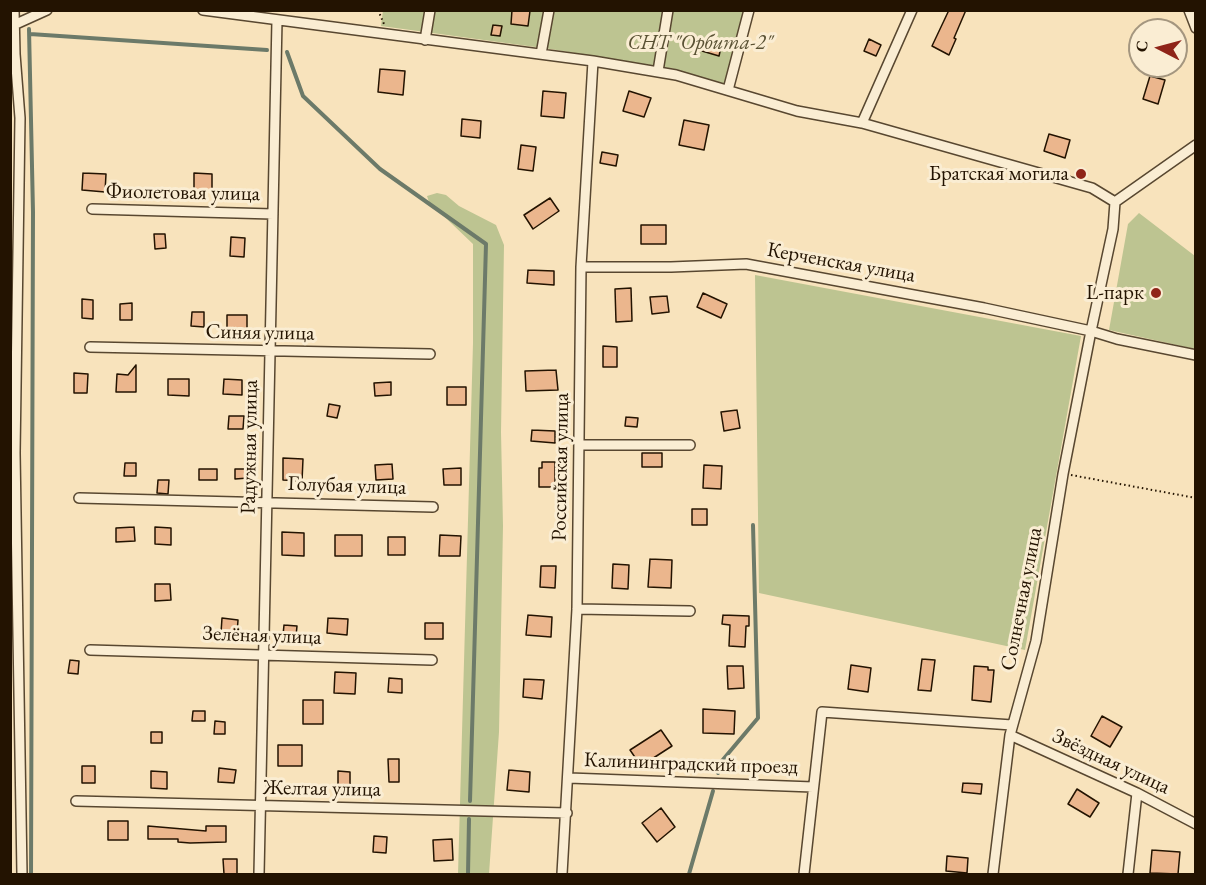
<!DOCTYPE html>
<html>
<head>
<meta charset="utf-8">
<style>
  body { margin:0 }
  #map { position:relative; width:1206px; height:885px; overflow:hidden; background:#f8e3bc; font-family:"EB Garamond",serif }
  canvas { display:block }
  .frame { position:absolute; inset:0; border:12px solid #231301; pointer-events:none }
  .north { position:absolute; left:1128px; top:18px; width:60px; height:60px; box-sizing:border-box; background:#faedd3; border:2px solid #a4967f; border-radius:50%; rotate:276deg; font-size:16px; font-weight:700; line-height:24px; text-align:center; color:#231301 }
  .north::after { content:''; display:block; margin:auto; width:21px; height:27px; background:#8f2418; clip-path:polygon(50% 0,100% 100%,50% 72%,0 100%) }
</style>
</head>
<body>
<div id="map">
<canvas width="1206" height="885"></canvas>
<div class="frame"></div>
<div class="north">С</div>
</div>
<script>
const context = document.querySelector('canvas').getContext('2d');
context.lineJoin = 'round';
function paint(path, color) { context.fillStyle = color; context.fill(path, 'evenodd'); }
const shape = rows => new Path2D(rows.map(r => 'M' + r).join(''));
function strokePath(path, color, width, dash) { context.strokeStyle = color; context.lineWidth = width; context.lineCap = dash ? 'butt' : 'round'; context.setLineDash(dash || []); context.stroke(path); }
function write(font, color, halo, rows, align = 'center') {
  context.font = font + ' "EB Garamond",serif'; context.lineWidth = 6; context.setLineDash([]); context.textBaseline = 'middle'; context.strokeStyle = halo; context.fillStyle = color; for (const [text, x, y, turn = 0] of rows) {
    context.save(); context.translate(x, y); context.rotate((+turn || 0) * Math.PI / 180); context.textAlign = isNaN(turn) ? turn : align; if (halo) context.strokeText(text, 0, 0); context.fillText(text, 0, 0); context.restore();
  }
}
paint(shape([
  [383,10,744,11,726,85,675,69,550,49,381,26],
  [437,193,446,195,459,206,496,225,504,245,501,432,503,526,499,732,489,874,458,874,473,343,473,244,429,202,427,196],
  [1139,213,1195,256,1195,349,1109,330,1128,224],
  [755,275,1081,336,1025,650,759,593]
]), '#bdc491');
strokePath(shape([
  [29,29,33,212,31,874],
  [30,34,267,50],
  [287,52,303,96,380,169,486,244,470,801],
  [718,773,721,762,758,718,753,525],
  [468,874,469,819],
  [689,874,713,791]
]), '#6c7a69', 4);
const building = shape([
  [512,10,530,11,528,26,511,24,512,10],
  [949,10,966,10,954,38,956,39,949,55,932,46,949,10],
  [493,25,502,26,500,36,491,35,493,25],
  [705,39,722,43,719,56,702,51,705,39],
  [869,39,881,45,876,56,864,51,869,39],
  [380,69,405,71,403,95,378,92,380,69],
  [1150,76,1165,80,1158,104,1143,99,1150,76],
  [543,91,566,93,564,118,541,116,543,91],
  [629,91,651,98,644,117,623,111,629,91],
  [462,119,481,121,480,138,461,136,462,119],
  [684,120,709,125,704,150,679,145,684,120],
  [1049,134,1070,140,1065,158,1044,151,1049,134],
  [521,145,536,147,533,171,518,169,521,145],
  [602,152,618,155,616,166,600,163,602,152],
  [83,173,106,174,105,192,82,190,83,173],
  [194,173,212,174,212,191,194,191,194,173],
  [550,198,559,211,533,229,524,215,550,198],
  [641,225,666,225,666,244,641,244,641,225],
  [154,234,165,234,166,248,155,249,154,234],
  [231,237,245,238,244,257,230,256,231,237],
  [528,270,554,271,554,285,527,283,528,270],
  [631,288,632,321,616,322,615,289,631,288],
  [703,293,727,304,721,318,697,307,703,293],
  [667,296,669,312,652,314,650,297,667,296],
  [82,299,93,300,93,319,82,318,82,299],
  [132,303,132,320,120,320,120,304,132,303],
  [192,312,204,312,204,327,191,326,192,312],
  [227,315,247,315,247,333,227,333,227,315],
  [603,346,617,347,617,367,603,367,603,346],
  [136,365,136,392,116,392,117,374,128,375,136,365],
  [556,370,558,390,526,391,525,371,556,370],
  [74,373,88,374,87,393,74,393,74,373],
  [168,379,189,379,189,396,168,395,168,379],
  [224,379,242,380,242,395,223,394,224,379],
  [391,382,391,395,375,396,374,383,391,382],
  [447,387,466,387,466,405,447,405,447,387],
  [329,404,340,406,337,418,327,416,329,404],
  [737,410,740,428,724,431,721,412,737,410],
  [229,416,244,416,243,429,228,429,229,416],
  [626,417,638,418,637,427,625,426,626,417],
  [532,430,555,431,555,443,531,441,532,430],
  [642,453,662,453,662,467,642,467,642,453],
  [283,458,303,459,302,481,283,480,283,458],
  [542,462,555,462,555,487,539,487,539,468,542,468,542,462],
  [125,463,136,463,136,476,124,476,125,463],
  [392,464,393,479,376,480,375,465,392,464],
  [704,465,722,466,721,489,703,488,704,465],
  [461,468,461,485,444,485,443,469,461,468],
  [199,469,217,469,217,480,199,480,199,469],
  [235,469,248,469,248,478,235,479,235,469],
  [158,480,169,480,168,494,157,493,158,480],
  [692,509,707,509,707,525,692,525,692,509],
  [134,527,135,541,116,542,116,528,134,527],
  [155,527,171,528,171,545,155,544,155,527],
  [282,532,304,533,304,556,282,555,282,532],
  [335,535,362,535,362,556,335,556,335,535],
  [440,535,461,536,460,556,439,556,440,535],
  [388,537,405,537,405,555,388,555,388,537],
  [650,559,672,560,671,588,648,587,650,559],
  [613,564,629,565,628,589,612,588,613,564],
  [541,566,556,566,555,588,540,587,541,566],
  [155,584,170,584,171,600,155,601,155,584],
  [528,615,552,617,551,637,526,635,528,615],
  [723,615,749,616,749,626,746,626,745,647,729,646,730,625,722,624,723,615],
  [222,618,238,620,237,634,221,633,222,618],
  [328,618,348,619,347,635,327,633,328,618],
  [425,623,443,623,443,639,425,639,425,623],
  [284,625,297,626,296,636,283,635,284,625],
  [922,659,935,660,931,691,918,690,922,659],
  [70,660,79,661,78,674,68,673,70,660],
  [851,665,871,668,868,692,848,689,851,665],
  [727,666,743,666,744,688,728,689,727,666],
  [974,666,988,667,988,670,994,670,991,702,972,700,974,666],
  [335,672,356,673,355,694,334,693,335,672],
  [389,678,402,679,402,693,388,692,389,678],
  [524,679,544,680,542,699,523,697,524,679],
  [303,700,323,700,323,724,303,724,303,700],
  [703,709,735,711,734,734,703,733,703,709],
  [193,711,205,711,205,721,192,721,193,711],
  [1102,716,1122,727,1110,747,1091,736,1102,716],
  [215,721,225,722,225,734,214,734,215,721],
  [661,730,672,746,641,766,630,750,661,730],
  [151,732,162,732,162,743,151,743,151,732],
  [278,745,302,745,302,766,278,766,278,745],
  [388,759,399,759,399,782,389,782,388,759],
  [82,766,95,766,95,783,82,783,82,766],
  [219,768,236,770,234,783,218,782,219,768],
  [509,770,530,772,529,792,507,790,509,770],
  [151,771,167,772,167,789,151,788,151,771],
  [338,771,350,772,350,785,338,785,338,771],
  [963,783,982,784,981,794,962,792,963,783],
  [1077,789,1099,803,1090,817,1068,804,1077,789],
  [661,808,675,827,657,842,642,823,661,808],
  [108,821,128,821,128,840,108,840,108,821],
  [148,826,206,831,206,826,226,826,226,842,190,843,178,842,178,839,148,839,148,826],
  [374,836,387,837,386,853,373,852,374,836],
  [452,839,453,860,434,861,433,840,452,839],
  [1152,850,1180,852,1178,874,1150,873,1152,850],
  [947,856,968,858,967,873,946,871,947,856],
  [223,859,237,859,237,874,224,874,223,859]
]);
paint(building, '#ebb68d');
strokePath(building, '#231301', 1.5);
const minor = shape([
  [14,10,15,54,20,118,15,453,22,874],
  [203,10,593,61,676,75,797,111,862,123,1092,188,1115,202],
  [1189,10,1196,28],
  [16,24,47,10],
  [425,40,430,10],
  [541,54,549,10],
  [658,71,668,10],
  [728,90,749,10],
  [862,123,912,10],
  [1196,145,1115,202,1113,229,1091,331,1117,339,1196,355],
  [92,209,273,214],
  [581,267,671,267,746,264,984,308,1091,331,1063,474,1036,641,1010,735,993,874],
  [90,347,430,354],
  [580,445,690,445],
  [79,498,433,507],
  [577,609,690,611],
  [90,650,432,660],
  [1010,735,1137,793,1196,824],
  [569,778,813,787],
  [76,801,567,813],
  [259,874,277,20],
  [562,874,577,609,581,267,593,61],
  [804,874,822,712,1012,725],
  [1128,874,1137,793]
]);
strokePath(minor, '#584730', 12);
strokePath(shape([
  [378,10,384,24],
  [1071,475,1196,498]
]), '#231301', 2, [1.5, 3]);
strokePath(minor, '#faedd3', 9);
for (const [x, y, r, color] of [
  [1081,174,6,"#8f2418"],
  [1156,293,6,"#8f2418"]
]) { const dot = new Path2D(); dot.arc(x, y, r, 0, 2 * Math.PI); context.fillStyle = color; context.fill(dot); strokePath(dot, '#faedd3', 2); }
write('italic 21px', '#595133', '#faedd3', [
  ["СНТ \"Орбита-2\"",700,43]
]);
write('21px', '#231301', '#faedd3', [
  ["Братская могила",1069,174],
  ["L-парк",1144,293]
], 'right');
write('21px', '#231301', '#faedd3', [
  ["Фиолетовая улица",183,193,1],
  ["Керченская улица",841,263,10],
  ["Синяя улица",260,333,1],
  ["Радужная улица",250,447,-89],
  ["Российская улица",561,467,-89],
  ["Голубая улица",347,486,2],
  ["Солнечная улица",1022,599,-79],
  ["Зелёная улица",262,636,2],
  ["Звёздная улица",1111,762,25],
  ["Калининградский проезд",691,764,2],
  ["Желтая улица",322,789,1]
]);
</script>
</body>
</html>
